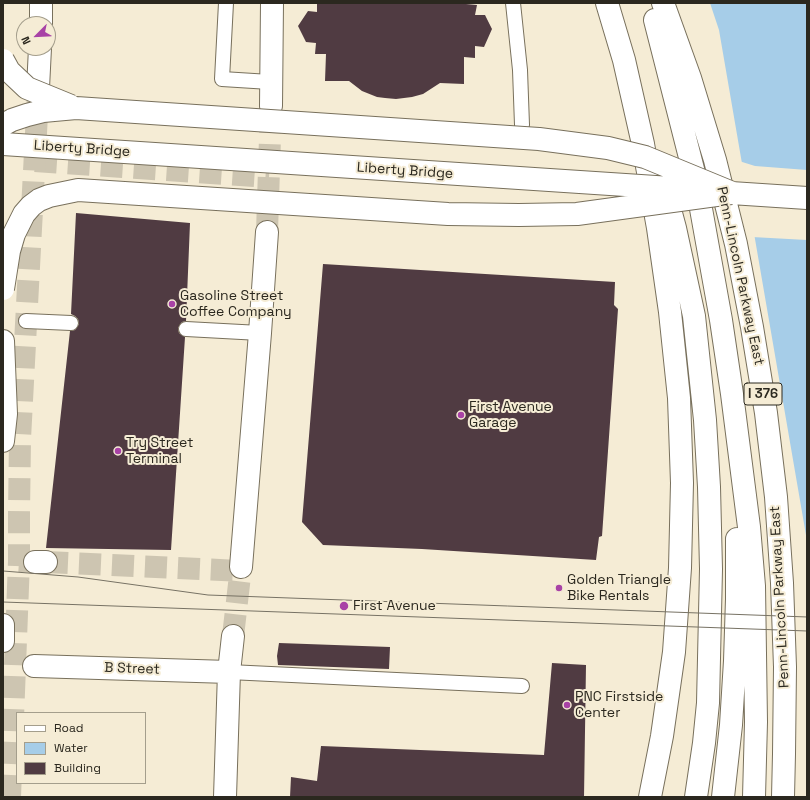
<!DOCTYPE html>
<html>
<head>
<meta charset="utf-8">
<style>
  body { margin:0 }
  #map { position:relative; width:810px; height:800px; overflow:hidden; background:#f5ecd5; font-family:"Space Grotesk",sans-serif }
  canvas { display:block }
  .frame { position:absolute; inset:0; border:4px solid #2b281f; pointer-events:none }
  .legend { position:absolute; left:16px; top:712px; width:130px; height:72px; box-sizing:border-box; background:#f5ecd5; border:1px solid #a49e8c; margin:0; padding:5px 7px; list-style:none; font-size:12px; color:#2b281f }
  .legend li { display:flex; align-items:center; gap:8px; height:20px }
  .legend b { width:20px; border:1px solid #a49e8c }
  .north { position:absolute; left:16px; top:16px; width:40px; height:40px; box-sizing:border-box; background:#f5ecd5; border:1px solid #a49e8c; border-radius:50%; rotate:246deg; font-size:11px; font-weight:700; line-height:16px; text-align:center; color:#2b281f }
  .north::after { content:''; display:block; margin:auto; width:14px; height:18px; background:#a842a6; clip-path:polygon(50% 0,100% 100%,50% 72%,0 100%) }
</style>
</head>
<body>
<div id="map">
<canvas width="810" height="800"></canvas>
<div class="frame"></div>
<ul class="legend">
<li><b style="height:5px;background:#fff"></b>Road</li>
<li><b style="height:11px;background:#a6cde8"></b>Water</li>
<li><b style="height:11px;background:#503b42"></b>Building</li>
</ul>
<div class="north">N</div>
</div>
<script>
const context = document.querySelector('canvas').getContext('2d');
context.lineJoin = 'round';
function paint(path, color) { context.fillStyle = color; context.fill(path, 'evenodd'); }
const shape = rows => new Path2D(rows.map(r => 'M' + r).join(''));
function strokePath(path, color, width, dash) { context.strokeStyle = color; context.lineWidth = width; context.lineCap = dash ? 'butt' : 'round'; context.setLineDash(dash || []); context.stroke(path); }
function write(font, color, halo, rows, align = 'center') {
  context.font = font + ' "Space Grotesk",sans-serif'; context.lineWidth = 4; context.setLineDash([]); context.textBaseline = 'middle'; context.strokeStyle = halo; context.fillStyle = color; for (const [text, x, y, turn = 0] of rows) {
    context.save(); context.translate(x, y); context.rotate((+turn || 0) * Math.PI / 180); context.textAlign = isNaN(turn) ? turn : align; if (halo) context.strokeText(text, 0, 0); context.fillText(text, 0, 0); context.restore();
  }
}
paint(shape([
  [710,3,807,3,807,541,719,30]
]), '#a6cde8');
paint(shape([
  [739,161,755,166,807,170,807,240,752,237]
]), '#f5ecd5');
paint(shape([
  [317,3,466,3,466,4,477,5,475,15,485,15,492,29,484,47,475,46,475,58,464,57,464,84,440,83,423,94,412,97,396,99,385,98,377,97,362,91,349,81,325,81,326,54,315,54,316,43,306,42,298,26,308,11,317,12],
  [76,213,190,223,186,321,182,322,178,328,179,333,185,337,171,550,46,548,70,331,75,330,79,324,78,319,75,316,71,314],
  [323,264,615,282,614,305,618,309,602,536,599,537,596,560,422,549,323,545,302,522],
  [279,643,390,647,389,669,278,665,277,656],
  [552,663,586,665,584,797,290,797,291,777,317,781,321,746,544,755]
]), '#503b42');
strokePath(shape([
  [35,161,269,177],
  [267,232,271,106],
  [19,561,35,562],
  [46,562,241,571],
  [233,636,241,567]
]), '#cdc5b1', 22, [22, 11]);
strokePath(shape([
  [10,797,19,561,19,513,20,439,38,95]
]), '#cdc5b1', 22, [22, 11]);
const lane = shape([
  [226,3,222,79,270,82],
  [513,3,520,70,522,125],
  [26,321,71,323],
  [186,329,260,333],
  [229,672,522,686]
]);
const street = shape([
  [271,106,272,3],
  [35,562,46,562],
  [241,567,260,333,267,232],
  [229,672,233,636]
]);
const secondary = shape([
  [41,24,41,3],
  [38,88,40,48],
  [34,666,229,672,225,797]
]);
const primary = shape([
  [3,341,6,414,3,441],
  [3,625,3,641]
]);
const highway = shape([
  [607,3,624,60,643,144,658,228,670,312,679,398,682,483,680,568,674,652,662,736,650,797],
  [663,3,690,78,715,160,736,244,752,327,766,413,776,497,782,583,785,667,784,754,783,797],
  [655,20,696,181,721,320,732,394,749,527,754,586,756,722,754,797],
  [664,187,675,228,694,316,705,420,709,487,711,569,708,703,704,743,696,797],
  [731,193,807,198],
  [723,797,731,725,735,661,737,599,737,539]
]);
strokePath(lane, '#78705c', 16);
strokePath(street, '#78705c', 24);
strokePath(secondary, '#78705c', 24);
strokePath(primary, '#78705c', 24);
strokePath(highway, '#78705c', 24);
strokePath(lane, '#fff', 14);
strokePath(street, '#fff', 22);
strokePath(secondary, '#fff', 22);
strokePath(primary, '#fff', 22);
strokePath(highway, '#fff', 22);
strokePath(shape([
  [3,571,78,577,208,595,807,617],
  [3,602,807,631]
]), '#777264', 1);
const highwayBridge = shape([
  [3,60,9,71,27,88,71,106],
  [3,125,12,120,27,115,43,111,76,108,539,139,608,148,645,157,730,192],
  [3,144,686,189],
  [3,289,9,251,14,234,24,214,31,206,39,200,49,196,78,190,448,214,519,215,577,214,731,193]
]);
strokePath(highwayBridge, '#78705c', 24, []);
strokePath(highwayBridge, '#fff', 22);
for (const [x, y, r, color] of [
  [172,304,4,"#a842a6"],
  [461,415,4,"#a842a6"],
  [118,451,4,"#a842a6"],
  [559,588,4,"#a842a6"],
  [344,606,5,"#a842a6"],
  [567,705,4,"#a842a6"]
]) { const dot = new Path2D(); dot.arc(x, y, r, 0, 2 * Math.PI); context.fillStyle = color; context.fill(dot); strokePath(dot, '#f5ecd5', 1.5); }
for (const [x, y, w] of [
  [763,394,38]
]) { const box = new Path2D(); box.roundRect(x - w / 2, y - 11, w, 22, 3); context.fillStyle = '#f5ecd5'; context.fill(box); strokePath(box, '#2b281f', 1); }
write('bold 13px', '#2b281f', null, [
  ["I 376",763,394]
]);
write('14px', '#2b281f', '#f5ecd5', [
  ["Liberty Bridge",82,149,4],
  ["Liberty Bridge",405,171,4],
  ["Penn-Lincoln Parkway East",740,276,78],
  ["Penn-Lincoln Parkway East",780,597,-93],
  ["B Street",132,669,2]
]);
write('14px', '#2b281f', '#f5ecd5', [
  ["Gasoline Street",180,296],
  ["Coffee Company",180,312],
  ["First Avenue",469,407],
  ["Garage",469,423],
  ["Try Street",126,443],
  ["Terminal",126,459],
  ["Golden Triangle",567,580],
  ["Bike Rentals",567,596],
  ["First Avenue",353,606],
  ["PNC Firstside",575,697],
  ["Center",575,713]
], 'left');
</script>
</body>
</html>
